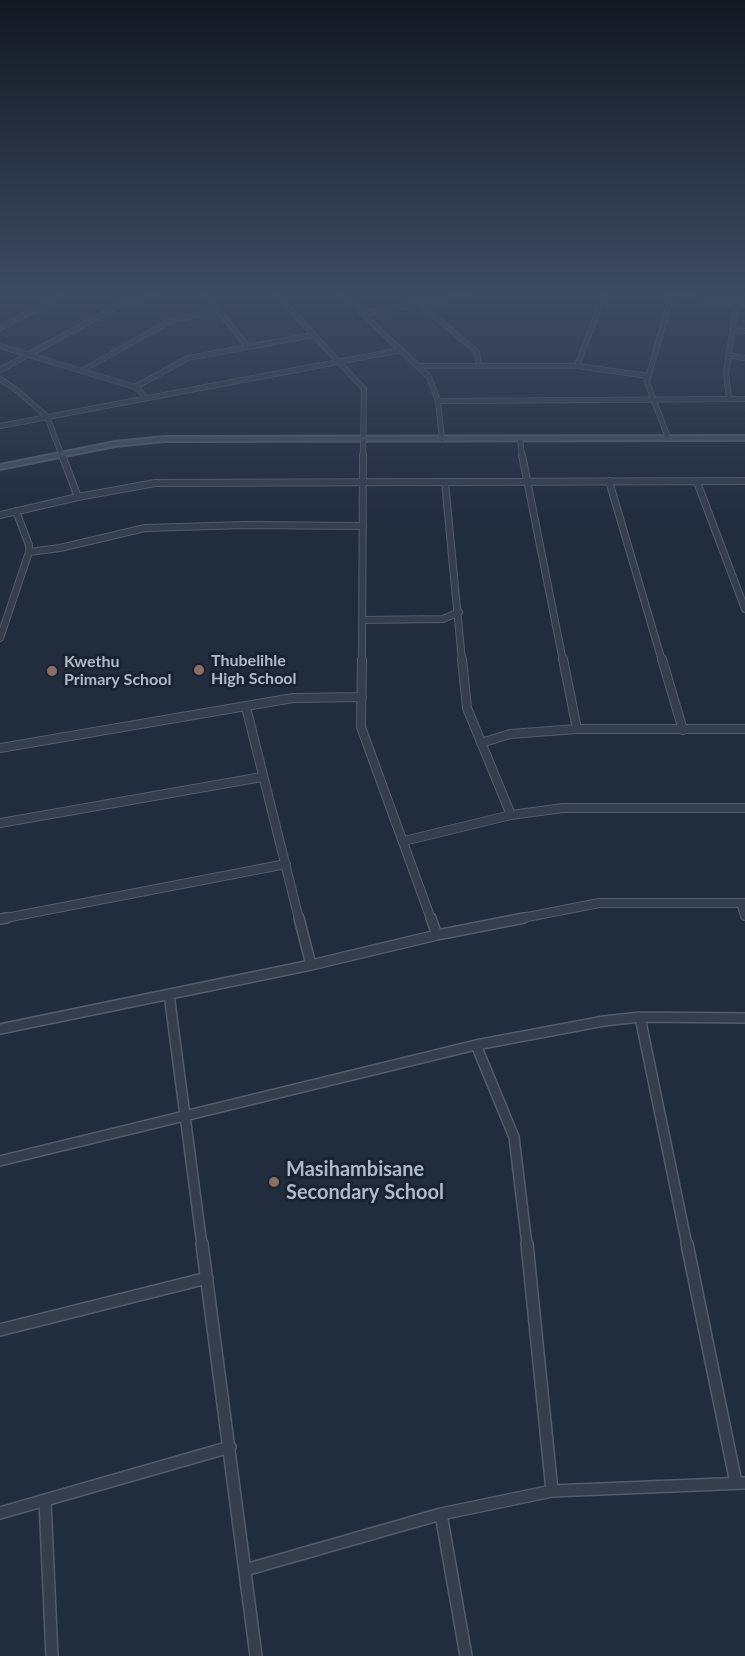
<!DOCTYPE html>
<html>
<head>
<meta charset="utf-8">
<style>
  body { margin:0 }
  canvas { display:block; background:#212c3d }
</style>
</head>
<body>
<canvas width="745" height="1656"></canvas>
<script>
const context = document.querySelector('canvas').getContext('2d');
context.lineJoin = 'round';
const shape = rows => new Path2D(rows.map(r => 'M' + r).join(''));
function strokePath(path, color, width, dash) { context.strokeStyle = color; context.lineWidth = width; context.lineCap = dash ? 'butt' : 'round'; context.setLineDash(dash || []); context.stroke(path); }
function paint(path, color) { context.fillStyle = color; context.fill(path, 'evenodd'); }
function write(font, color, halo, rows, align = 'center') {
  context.font = font + ' Lato,sans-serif'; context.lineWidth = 6; context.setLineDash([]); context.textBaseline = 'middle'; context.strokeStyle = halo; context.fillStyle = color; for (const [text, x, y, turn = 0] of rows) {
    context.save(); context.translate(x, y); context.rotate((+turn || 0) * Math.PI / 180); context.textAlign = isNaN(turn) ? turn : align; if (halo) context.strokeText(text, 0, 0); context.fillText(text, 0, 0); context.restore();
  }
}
strokePath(shape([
  [0,303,27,293]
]), '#334766', 1.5);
const streetFar4 = shape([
  [204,293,248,347],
  [275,293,364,389,363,456],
  [341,293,429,377,438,401,442,439],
  [663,293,745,304],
  [420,304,477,352,479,366],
  [363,314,475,293],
  [0,328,65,293],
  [732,330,745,331],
  [0,346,135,387,146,397],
  [728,355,745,358],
  [419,366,577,366,648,376],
  [577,366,605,293],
  [0,370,127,301,163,293],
  [83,370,170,321,218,310],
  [0,379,18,391,47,417,62,456],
  [135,387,188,358,313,335],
  [729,399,726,373,738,293],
  [438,401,745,399],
  [0,426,401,350],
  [668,438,647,382,672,293],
  [520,439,522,456]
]);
const streetFar3 = shape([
  [62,455,78,497],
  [522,455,563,661],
  [609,481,662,661],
  [445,482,462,661],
  [697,482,745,609],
  [0,515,78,497,155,483,745,481],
  [29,552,60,548,145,528,245,525,363,526],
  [364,620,443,619,459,612],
  [0,638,29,552,29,545,16,511],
  [362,661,363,455]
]);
const streetFar2 = shape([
  [362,659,361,727,431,919],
  [462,659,467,708,511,815],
  [563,659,577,729],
  [662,659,683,730],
  [246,707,299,919],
  [481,743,510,734,577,729,745,729],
  [0,748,293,698,362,697],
  [0,823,262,777],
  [404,841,511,815,563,808,745,808],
  [741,903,745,916],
  [0,919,286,864],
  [517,919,599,903,745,903]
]);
const streetFar1 = shape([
  [299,918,311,965],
  [431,918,437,935],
  [0,919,7,918],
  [169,994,202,1245],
  [640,1017,687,1245],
  [0,1029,311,965,437,935,524,918],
  [476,1045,514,1137,527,1245],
  [0,1161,476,1045,604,1021,640,1017,745,1018]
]);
const street = shape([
  [202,1244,256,1656],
  [527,1244,552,1491],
  [687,1244,736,1483],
  [0,1330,207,1278],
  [45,1501,52,1656],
  [0,1513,230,1447],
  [441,1514,466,1656],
  [245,1570,441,1514,552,1491,745,1483]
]);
const secondary = shape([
  [745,436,745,440,165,441,115,446,0,469,0,465,115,442,165,437,745,436]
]);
strokePath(streetFar4, '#535c6b', 6);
strokePath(streetFar3, '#535c6b', 8);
strokePath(streetFar2, '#535c6b', 10);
strokePath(streetFar1, '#535c6b', 12);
strokePath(street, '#535c6b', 14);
strokePath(secondary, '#535c6b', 4);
strokePath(streetFar4, '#353e4d', 4.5);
strokePath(streetFar3, '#353e4d', 6);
strokePath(streetFar2, '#353e4d', 8);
strokePath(streetFar1, '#353e4d', 9);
strokePath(street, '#353e4d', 11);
paint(secondary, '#424d60');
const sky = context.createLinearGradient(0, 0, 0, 525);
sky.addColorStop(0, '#121822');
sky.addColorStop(0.56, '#3d4b62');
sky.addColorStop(1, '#3d4b6200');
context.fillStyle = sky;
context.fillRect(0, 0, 745, 525);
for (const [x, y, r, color] of [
  [199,670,6,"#8d6e63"],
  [52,671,6,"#8d6e63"],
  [274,1182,6,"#8d6e63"]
]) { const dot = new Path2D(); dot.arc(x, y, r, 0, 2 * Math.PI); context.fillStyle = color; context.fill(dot); strokePath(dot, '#1a2332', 2); }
write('bold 16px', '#b0b9c9', '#1a2332', [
  ["Thubelihle",211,661],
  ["High School",211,679],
  ["Kwethu",64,662],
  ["Primary School",64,680]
], 'left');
write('bold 20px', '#b0b9c9', '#1a2332', [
  ["Masihambisane",286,1170],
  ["Secondary School",286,1193]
], 'left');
</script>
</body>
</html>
